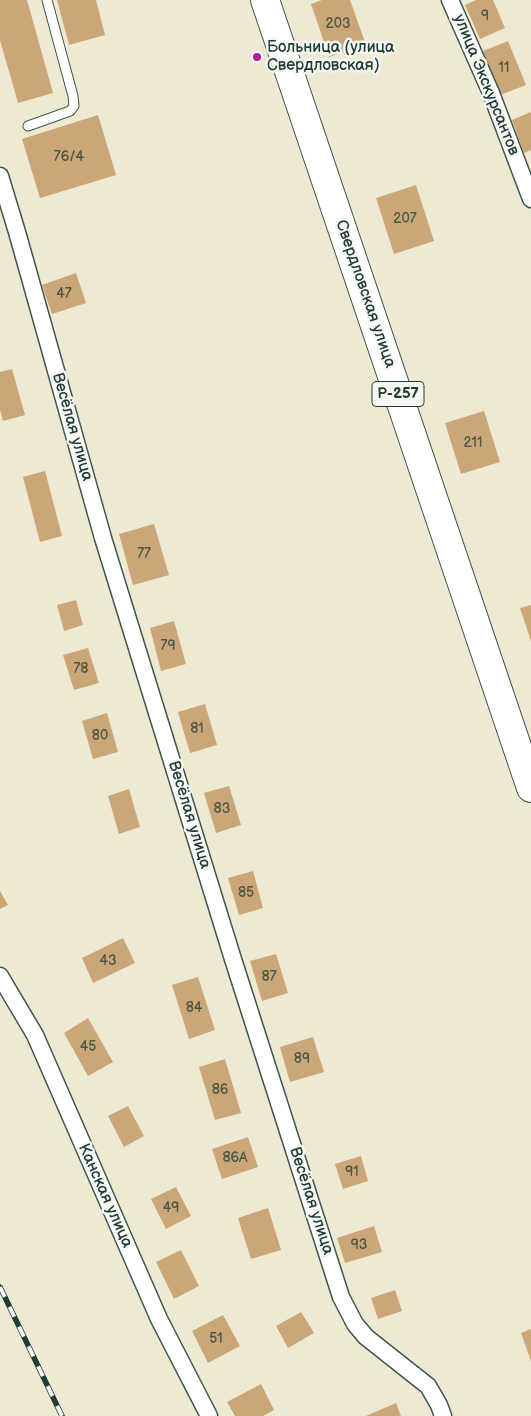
<!DOCTYPE html>
<html>
<head>
<meta charset="utf-8">
<style>
  body { margin:0 }
  canvas { display:block; background:#eee9d2 }
</style>
</head>
<body>
<canvas width="531" height="1416"></canvas>
<script>
const context = document.querySelector('canvas').getContext('2d');
context.lineJoin = 'round';
function paint(path, color) { context.fillStyle = color; context.fill(path, 'evenodd'); }
const shape = rows => new Path2D(rows.map(r => 'M' + r).join(''));
function strokePath(path, color, width, dash) { context.strokeStyle = color; context.lineWidth = width; context.lineCap = dash ? 'butt' : 'round'; context.setLineDash(dash || []); context.stroke(path); }
function write(font, color, halo, rows, align = 'center') {
  context.font = font + ' "Balsamiq Sans",sans-serif'; context.lineWidth = 5; context.setLineDash([]); context.textBaseline = 'middle'; context.strokeStyle = halo; context.fillStyle = color; for (const [text, x, y, turn = 0] of rows) {
    context.save(); context.translate(x, y); context.rotate((+turn || 0) * Math.PI / 180); context.textAlign = isNaN(turn) ? turn : align; if (halo) context.strokeText(text, 0, 0); context.fillText(text, 0, 0); context.restore();
  }
}
paint(shape([
  [0,0,27,0,53,93,18,103,0,40],
  [57,0,96,0,105,35,69,45],
  [322,0,350,0,366,45,329,57,311,4],
  [476,0,493,0,505,28,480,39,465,5],
  [508,41,526,85,500,95,483,51],
  [531,112,531,150,524,153,512,120],
  [98,115,116,175,40,198,22,139],
  [416,185,434,241,394,254,376,198],
  [76,273,86,303,52,314,42,285],
  [12,369,25,415,3,421,0,410,0,372],
  [484,411,500,462,461,474,445,423],
  [45,471,62,536,40,542,23,477],
  [154,524,169,575,133,585,119,534],
  [76,600,83,625,64,631,57,605],
  [531,605,531,641,520,608],
  [174,621,186,664,161,671,150,628],
  [88,648,99,683,74,690,63,655],
  [205,704,217,745,190,753,178,712],
  [107,713,118,752,93,759,82,721],
  [229,786,241,825,216,833,204,793],
  [129,789,140,827,119,834,108,796],
  [253,871,263,908,239,915,228,878],
  [0,891,8,905,0,909],
  [123,938,135,963,93,983,82,958],
  [276,954,288,993,262,1001,250,961],
  [198,977,215,1030,189,1039,172,985],
  [88,1018,113,1062,88,1076,64,1033],
  [313,1037,324,1072,290,1082,280,1047],
  [225,1059,241,1113,215,1120,199,1067],
  [128,1106,144,1136,124,1147,108,1116],
  [248,1137,258,1167,222,1179,212,1149],
  [361,1156,368,1181,343,1189,335,1164],
  [176,1187,191,1216,166,1229,151,1199],
  [268,1208,281,1250,251,1259,238,1218],
  [374,1226,382,1252,345,1263,337,1238],
  [181,1250,199,1286,174,1299,156,1262],
  [395,1290,402,1311,378,1319,371,1298],
  [301,1312,314,1333,288,1348,276,1326],
  [223,1315,240,1346,208,1363,192,1331],
  [531,1329,531,1361,521,1333],
  [261,1384,274,1410,263,1416,235,1416,227,1402],
  [396,1403,401,1416,366,1416]
]), '#caa678');
const lane = shape([
  [28,126,70,111,74,106,73,96,47,0]
]);
const street = shape([
  [450,0,491,93,531,199],
  [0,176,17,232,103,538,232,956,341,1297,355,1324,366,1337,428,1386,439,1405,443,1416],
  [0,976,35,1035,159,1319,209,1416]
]);
const highway = shape([
  [265,0,531,788]
]);
strokePath(lane, '#3e574c', 11);
strokePath(street, '#3e574c', 19);
strokePath(highway, '#3e574c', 30);
strokePath(lane, '#fff', 9);
strokePath(street, '#fff', 16);
strokePath(highway, '#fff', 28);
const rail = shape([
  [0,1287,62,1416]
]);
strokePath(rail, '#1f3d34', 5.5);
strokePath(rail, '#f6f6f2', 4, [11]);
for (const [x, y, r, color] of [
  [257,57,5,"#b5179e"]
]) { const dot = new Path2D(); dot.arc(x, y, r, 0, 2 * Math.PI); context.fillStyle = color; context.fill(dot); strokePath(dot, '#f6f6f2', 2); }
write('14px', '#4a5745', null, [
  ["9",485,16],
  ["203",338,24],
  ["11",504,68],
  ["76/4",69,157],
  ["207",405,219],
  ["47",64,294],
  ["211",473,443],
  ["77",144,554],
  ["79",168,646],
  ["78",81,669],
  ["81",197,729],
  ["80",100,736],
  ["83",222,809],
  ["85",246,893],
  ["43",108,961],
  ["87",269,977],
  ["84",194,1008],
  ["45",88,1047],
  ["89",302,1059],
  ["86",220,1090],
  ["86А",235,1158],
  ["91",352,1172],
  ["49",171,1208],
  ["93",359,1245],
  ["51",216,1339]
]);
for (const [x, y, w] of [
  [398,394,52]
]) { const box = new Path2D(); box.roundRect(x - w / 2, y - 12.5, w, 25, 4); context.fillStyle = '#f6f6f2'; context.fill(box); strokePath(box, '#1f3d34', 1); }
write('bold 15px', '#1f3d34', null, [
  ["Р-257",398,394]
]);
write('16px', '#1f3d34', '#f6f6f2', [
  ["Больница (улица",267,48],
  ["Свердловская)",267,66]
], 'left');
write('16px', '#1f3d34', '#f6f6f2', [
  ["улица Экскурсантов",486,85,68],
  ["Свердловская улица",365,294,71],
  ["Весёлая улица",72,427,74],
  ["Весёлая улица",189,815,73],
  ["Канская улица",105,1196,66],
  ["Весёлая улица",311,1201,72]
]);
</script>
</body>
</html>
